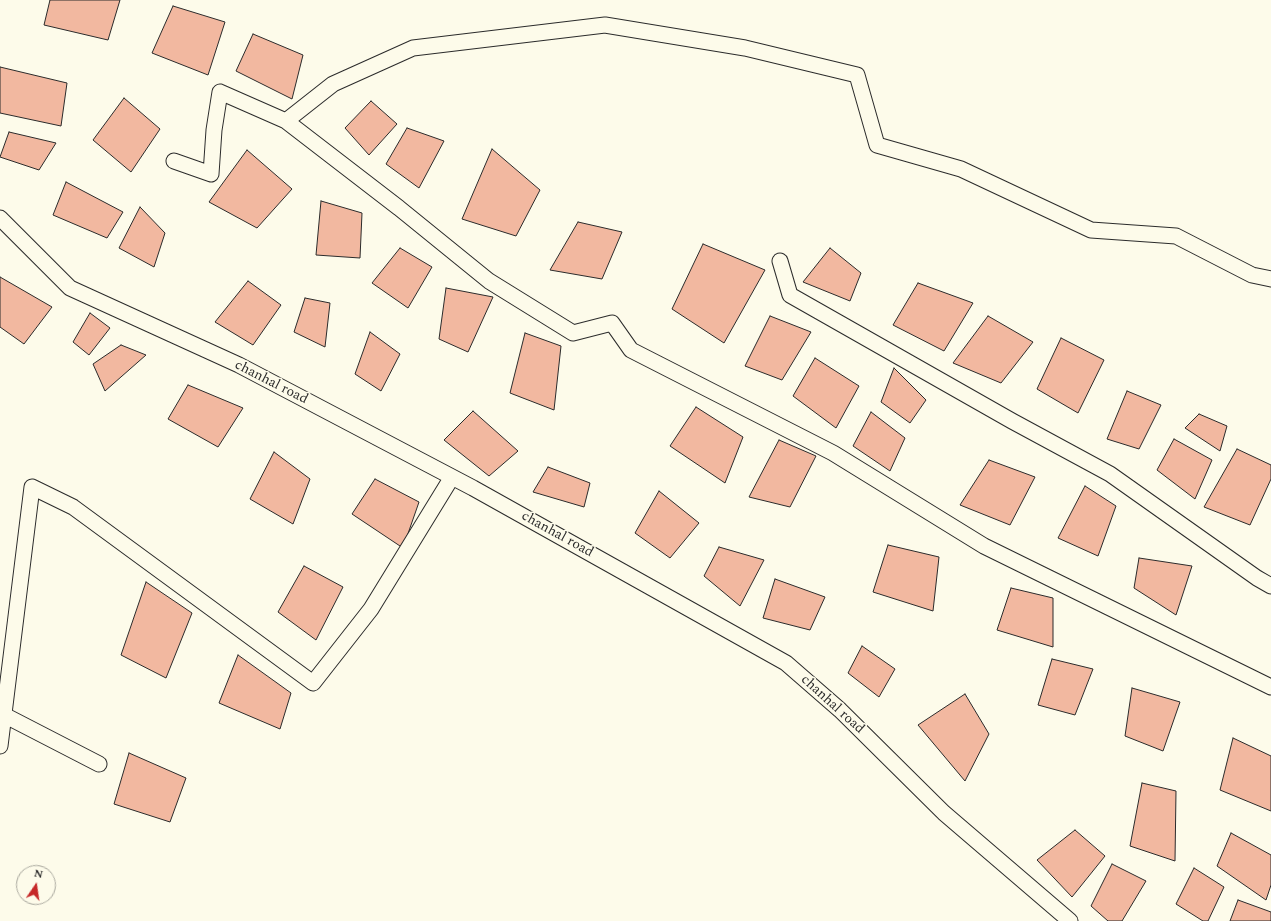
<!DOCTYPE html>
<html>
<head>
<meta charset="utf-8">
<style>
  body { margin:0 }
  #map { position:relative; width:1271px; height:921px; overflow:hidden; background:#fdfbea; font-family:Spectral,serif }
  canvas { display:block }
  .north { position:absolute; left:16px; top:865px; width:40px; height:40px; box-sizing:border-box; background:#fdfbea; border:1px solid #a9a89e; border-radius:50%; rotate:13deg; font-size:11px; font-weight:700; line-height:16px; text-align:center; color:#2b2b2b }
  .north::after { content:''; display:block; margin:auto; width:14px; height:18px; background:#c62828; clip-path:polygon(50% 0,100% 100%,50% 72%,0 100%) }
</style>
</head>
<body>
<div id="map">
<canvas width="1271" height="921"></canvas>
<div class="north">N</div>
</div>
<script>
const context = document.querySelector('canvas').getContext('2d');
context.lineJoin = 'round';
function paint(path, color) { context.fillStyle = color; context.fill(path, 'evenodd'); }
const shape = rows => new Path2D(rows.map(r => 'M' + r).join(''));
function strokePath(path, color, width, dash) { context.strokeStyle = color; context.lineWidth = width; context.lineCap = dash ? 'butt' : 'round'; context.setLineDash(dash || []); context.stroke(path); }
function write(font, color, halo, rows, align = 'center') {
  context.font = font + ' Spectral,serif'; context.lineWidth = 3; context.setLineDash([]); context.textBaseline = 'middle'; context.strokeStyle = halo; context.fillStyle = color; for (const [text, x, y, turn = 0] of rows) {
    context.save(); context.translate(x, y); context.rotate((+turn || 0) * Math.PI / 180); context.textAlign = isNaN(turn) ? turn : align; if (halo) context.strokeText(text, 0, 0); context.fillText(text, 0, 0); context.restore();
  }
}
const building = shape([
  [50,0,120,0,108,40,44,25,50,0],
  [173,6,225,22,208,75,152,53,173,6],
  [253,34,303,55,292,99,236,71,253,34],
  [0,67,67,83,61,126,0,113,0,67],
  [124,98,160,129,131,172,93,140,124,98],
  [371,101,397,124,369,155,345,128,371,101],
  [407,128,444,141,419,188,386,164,407,128],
  [9,132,56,143,39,170,0,157,9,132],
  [492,149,540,190,516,236,462,219,492,149],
  [247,150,292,189,257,228,209,202,247,150],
  [66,182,123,212,107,238,53,215,66,182],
  [321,201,362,213,360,258,316,255,321,201],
  [140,207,165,233,154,267,119,248,140,207],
  [578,222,622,232,602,279,550,270,578,222],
  [703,244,765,270,724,343,672,309,703,244],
  [400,248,432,267,408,308,372,283,400,248],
  [830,248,861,273,850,301,803,282,830,248],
  [0,277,52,307,24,344,0,327,0,277],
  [248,281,281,305,253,345,215,322,248,281],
  [918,283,973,303,944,351,893,325,918,283],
  [446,288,493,297,468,352,439,339,446,288],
  [305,298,330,303,325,347,294,332,305,298],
  [90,313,110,328,89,355,73,342,90,313],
  [770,316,811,332,782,380,745,366,770,316],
  [988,316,1033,342,1001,383,953,363,988,316],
  [370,332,400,354,381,391,355,374,370,332],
  [525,333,561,346,554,410,510,393,525,333],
  [1061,338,1104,360,1078,413,1037,389,1061,338],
  [121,345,146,355,105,391,93,364,121,345],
  [815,358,859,386,836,428,793,396,815,358],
  [894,368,926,400,910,423,881,402,894,368],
  [188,385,243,408,218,447,168,419,188,385],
  [1127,391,1161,405,1139,449,1107,439,1127,391],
  [696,407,743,437,725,483,670,446,696,407],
  [473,411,518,451,489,476,444,440,473,411],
  [871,412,905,438,890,471,853,446,871,412],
  [1199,414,1227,426,1220,451,1185,428,1199,414],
  [1174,439,1212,460,1195,499,1157,470,1174,439],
  [779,440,816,456,790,507,749,497,779,440],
  [1237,449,1271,465,1271,479,1250,525,1204,507,1237,449],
  [274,452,310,479,293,524,250,499,274,452],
  [989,460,1035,477,1010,525,960,505,989,460],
  [548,467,590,483,584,507,533,492,548,467],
  [375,479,419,502,403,548,352,514,375,479],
  [1085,486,1116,506,1098,556,1058,538,1085,486],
  [659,491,699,523,670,558,635,533,659,491],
  [888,545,939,557,933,611,873,592,888,545],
  [719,547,764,560,740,606,704,576,719,547],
  [1139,558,1192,566,1176,615,1134,588,1139,558],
  [304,566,343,587,316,640,278,612,304,566],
  [775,579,825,597,810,630,763,618,775,579],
  [146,582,192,613,166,678,121,655,146,582],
  [1011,588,1053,598,1053,647,997,630,1011,588],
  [862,646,895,669,879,697,848,673,862,646],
  [238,655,291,693,280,729,219,703,238,655],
  [1052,659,1093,669,1075,715,1038,705,1052,659],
  [1132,688,1180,702,1163,751,1125,736,1132,688],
  [965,694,989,734,965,781,918,725,965,694],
  [1233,738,1271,756,1271,811,1220,790,1233,738],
  [129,753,186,778,170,822,114,804,129,753],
  [1142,783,1176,791,1175,861,1130,846,1142,783],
  [1075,830,1105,856,1072,897,1037,860,1075,830],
  [1231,833,1271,855,1271,885,1266,900,1217,866,1231,833],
  [1112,864,1146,881,1122,921,1108,921,1091,906,1112,864],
  [1194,868,1224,887,1208,921,1203,921,1176,904,1194,868],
  [1238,900,1271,912,1271,921,1230,921,1238,900]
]);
paint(building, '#f2b8a0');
strokePath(building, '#2b2b2b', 1);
const lane = shape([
  [286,121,333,84,413,48,605,25,745,48,857,75,877,145,961,169,1091,230,1176,236,1252,275,1271,279],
  [174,161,211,174,214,130,220,92,286,121,399,208,489,281,573,333,612,323,631,350,833,453,984,546,1271,687],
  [0,218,70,288,239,365,473,488,786,663,840,710,944,813,1070,921],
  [780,261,790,295,1012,421,1110,474,1257,578,1271,586],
  [4,715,99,764],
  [0,746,32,487,73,507,313,683,371,609,452,477]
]);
strokePath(lane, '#2b2b2b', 17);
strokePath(lane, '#fdfbea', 15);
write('14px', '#2b2b2b', '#fdfbea', [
  ["chanhal road",271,383,27],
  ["chanhal road",557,535,29],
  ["chanhal road",832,705,42]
]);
</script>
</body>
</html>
